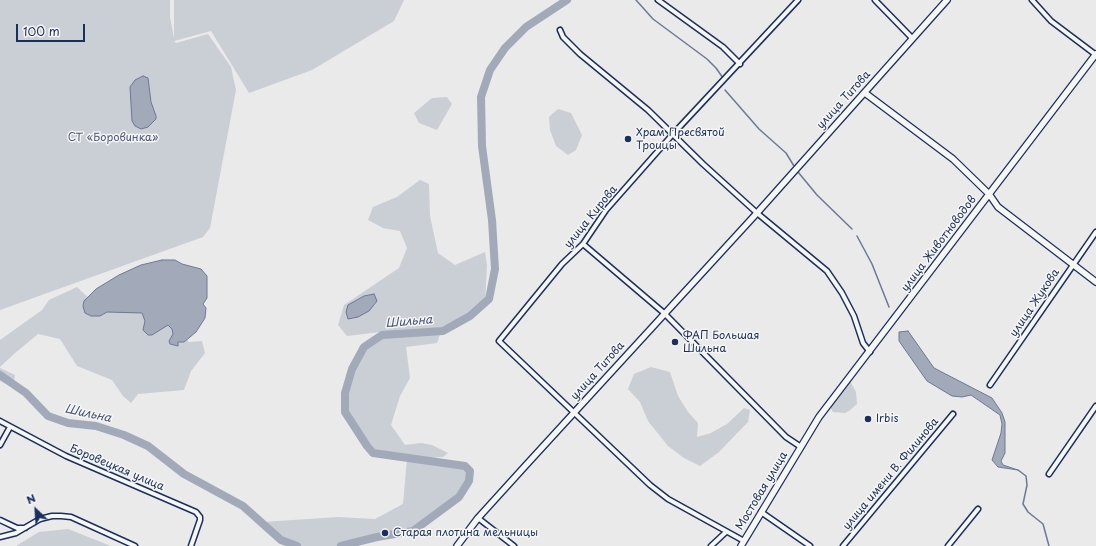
<!DOCTYPE html>
<html>
<head>
<meta charset="utf-8">
<style>
  body { margin:0 }
  #map { position:relative; width:1096px; height:546px; overflow:hidden; background:#e9eae9; font-family:"Playpen Sans",sans-serif }
  canvas { display:block }
  .north { position:absolute; left:16px; top:490px; width:40px; height:40px; -webkit-text-stroke:3px #f6f6f2; paint-order:stroke; rotate:335deg; font-size:11px; font-weight:700; line-height:16px; text-align:center; color:#1b2f5e }
  .north::after { content:''; display:block; margin:auto; width:14px; height:18px; background:#1b2f5e; clip-path:polygon(50% 0,100% 100%,50% 72%,0 100%) }
  .scale { position:absolute; left:16px; top:24px; width:69px; height:18px; box-sizing:border-box; border:2px solid #1b2f5e; border-top:0; padding-left:5px; font-size:12px; line-height:14px; white-space:nowrap; color:#1b2f5e; -webkit-text-stroke:3px #f6f6f2; paint-order:stroke }
</style>
</head>
<body>
<div id="map">
<canvas width="1096" height="546"></canvas>
<div class="north">N</div>
<div class="scale">100 m</div>
</div>
<script>
const context = document.querySelector('canvas').getContext('2d');
context.lineJoin = 'round';
function paint(path, color) { context.fillStyle = color; context.fill(path, 'evenodd'); }
const shape = rows => new Path2D(rows.map(r => 'M' + r).join(''));
function strokePath(path, color, width, dash) { context.strokeStyle = color; context.lineWidth = width; context.lineCap = dash ? 'butt' : 'round'; context.setLineDash(dash || []); context.stroke(path); }
function write(font, color, halo, rows, align = 'center') {
  context.font = font + ' "Playpen Sans",sans-serif'; context.lineWidth = 3; context.setLineDash([]); context.textBaseline = 'middle'; context.strokeStyle = halo; context.fillStyle = color; for (const [text, x, y, turn = 0] of rows) {
    context.save(); context.translate(x, y); context.rotate((+turn || 0) * Math.PI / 180); context.textAlign = isNaN(turn) ? turn : align; if (halo) context.strokeText(text, 0, 0); context.fillText(text, 0, 0); context.restore();
  }
}
paint(shape([
  [0,0,170,0,170,17,174,38,174,0,404,0,394,21,312,70,249,93,211,31,174,41,176,43,208,34,231,67,236,90,210,228,203,237,0,310],
  [447,97,452,104,437,130,419,123,414,113,432,98],
  [558,109,571,113,582,135,576,150,568,155,556,146,550,130,549,117],
  [420,180,429,184,430,216,438,253,455,265,485,252,487,265,485,302,466,319,443,326,437,343,406,347,410,378,400,396,391,425,405,445,421,443,432,445,448,453,443,457,411,459,465,466,470,471,469,481,459,497,413,531,377,537,341,546,297,546,281,540,263,522,338,517,375,519,403,504,407,459,403,461,367,446,346,419,343,387,355,356,368,341,389,331,347,336,338,325,344,305,399,268,407,248,400,231,383,228,368,220,373,207,397,197],
  [77,287,98,307,136,308,172,324,189,342,202,341,205,353,191,371,184,390,138,394,131,403,123,396,112,380,77,366,60,339,38,334,15,353,0,367,0,340,42,310,49,300],
  [651,367,670,372,678,396,688,412,698,423,697,437,711,433,727,424,744,408,750,410,748,422,719,452,700,466,684,458,668,446,648,421,640,402,628,389,634,374],
  [0,368,15,375,13,388,0,381],
  [850,381,856,392,857,404,849,411,845,413,833,412,830,407],
  [68,529,111,546,16,546,39,532]
]), '#caced5');
const water = shape([
  [143,76,148,78,151,102,156,116,156,119,148,127,141,129,135,126,132,121,130,87,135,80,143,76],
  [162,260,175,260,182,264,201,269,207,276,207,298,203,304,206,308,205,318,196,332,184,342,178,342,178,346,170,344,169,341,173,334,172,329,168,325,152,335,148,335,143,330,145,321,142,313,107,312,100,316,91,316,85,313,83,306,84,301,96,289,119,275,141,265,162,260],
  [374,294,377,301,369,311,358,317,348,319,346,312,348,305,364,296,374,294],
  [908,331,934,368,992,398,1002,413,1005,422,1005,453,1001,461,1003,465,1018,470,998,467,992,460,1001,433,1002,424,1000,415,971,395,962,397,952,396,927,381,899,341,899,332,908,331]
]);
paint(water, '#a2aaba');
strokePath(water, '#6c7995', 1);
strokePath(shape([
  [636,0,653,19,707,59,716,68,723,78],
  [725,90,759,129,786,153,794,166],
  [798,172,817,195,852,229],
  [857,236,872,264,889,307],
  [1018,470,1026,476,1027,485,1023,504,1028,512,1043,524,1049,546]
]), '#6c7995', 1.5);
strokePath(shape([
  [0,375,26,393,48,416,68,423,96,426,124,435,148,446,184,474,243,506,281,540,297,546],
  [341,546,377,537,413,531,459,497,469,481,470,471,465,466,373,453,367,446,345,412,345,393,352,369,364,347,382,335,443,331,470,316,489,299,495,269,492,220,482,146,481,97,490,70,505,48,526,27,567,0]
]), '#a2aaba', 8);
const street = shape([
  [658,0,723,47,740,64],
  [875,0,912,38],
  [1032,0,1051,21,1096,55],
  [560,30,563,37,580,54,648,110,703,164,757,213,827,271,842,293,854,316,863,343,870,352],
  [583,244,664,313,786,437,801,447],
  [990,385,1096,232],
  [0,421,66,456,196,512,200,517,200,520,191,546],
  [0,445,10,427],
  [1049,474,1096,406],
  [761,512,810,546],
  [478,518,514,546],
  [0,520,17,528,25,528],
  [0,537,16,533,40,519,52,516,61,516,71,517,135,546],
  [744,541,668,499,650,485,499,341,562,264,583,244,606,210,673,134,798,0],
  [711,546,726,532],
  [843,546,953,414],
  [948,546,978,509]
]);
const secondary = shape([
  [865,93,953,159,989,194,998,207,1096,282],
  [457,546,478,518,527,464,757,213,947,0],
  [741,546,819,417,1096,54]
]);
strokePath(street, '#1b2f5e', 7);
strokePath(secondary, '#1b2f5e', 8);
strokePath(street, '#f6f6f2', 4);
strokePath(secondary, '#f6f6f2', 5.5);
for (const [x, y, r, color] of [
  [628,139,4,"#1b2f5e"],
  [675,342,4,"#1b2f5e"],
  [868,419,4,"#1b2f5e"],
  [385,533,4,"#1b2f5e"]
]) { const dot = new Path2D(); dot.arc(x, y, r, 0, 2 * Math.PI); context.fillStyle = color; context.fill(dot); strokePath(dot, '#f6f6f2', 1.5); }
write('11px', '#1b2f5e', '#f6f6f2', [
  ["улица Титова",844,100,-48],
  ["улица Кирова",591,217,-51],
  ["улица Животноводов",939,244,-53],
  ["улица Жукова",1035,303,-56],
  ["улица Титова",598,371,-48],
  ["Боровецкая улица",117,468,23],
  ["улица имени В. Филинова",891,474,-50],
  ["Мостовая улица",762,491,-59]
]);
write('11px', '#1b2f5e', '#f6f6f2', [
  ["Храм Пресвятой",636,133],
  ["Троицы",636,146],
  ["ФАП Большая",683,336],
  ["Шильна",683,349],
  ["Irbis",876,419],
  ["Старая плотина мельницы",393,533]
], 'left');
write('11px', '#47577c', '#f6f6f2', [
  ["СТ «Боровинка»",113,138]
]);
write('italic 12px', '#44547a', '#f6f6f2', [
  ["Шильна",409,322,-5],
  ["Шильна",88,414,12]
]);
</script>
</body>
</html>
